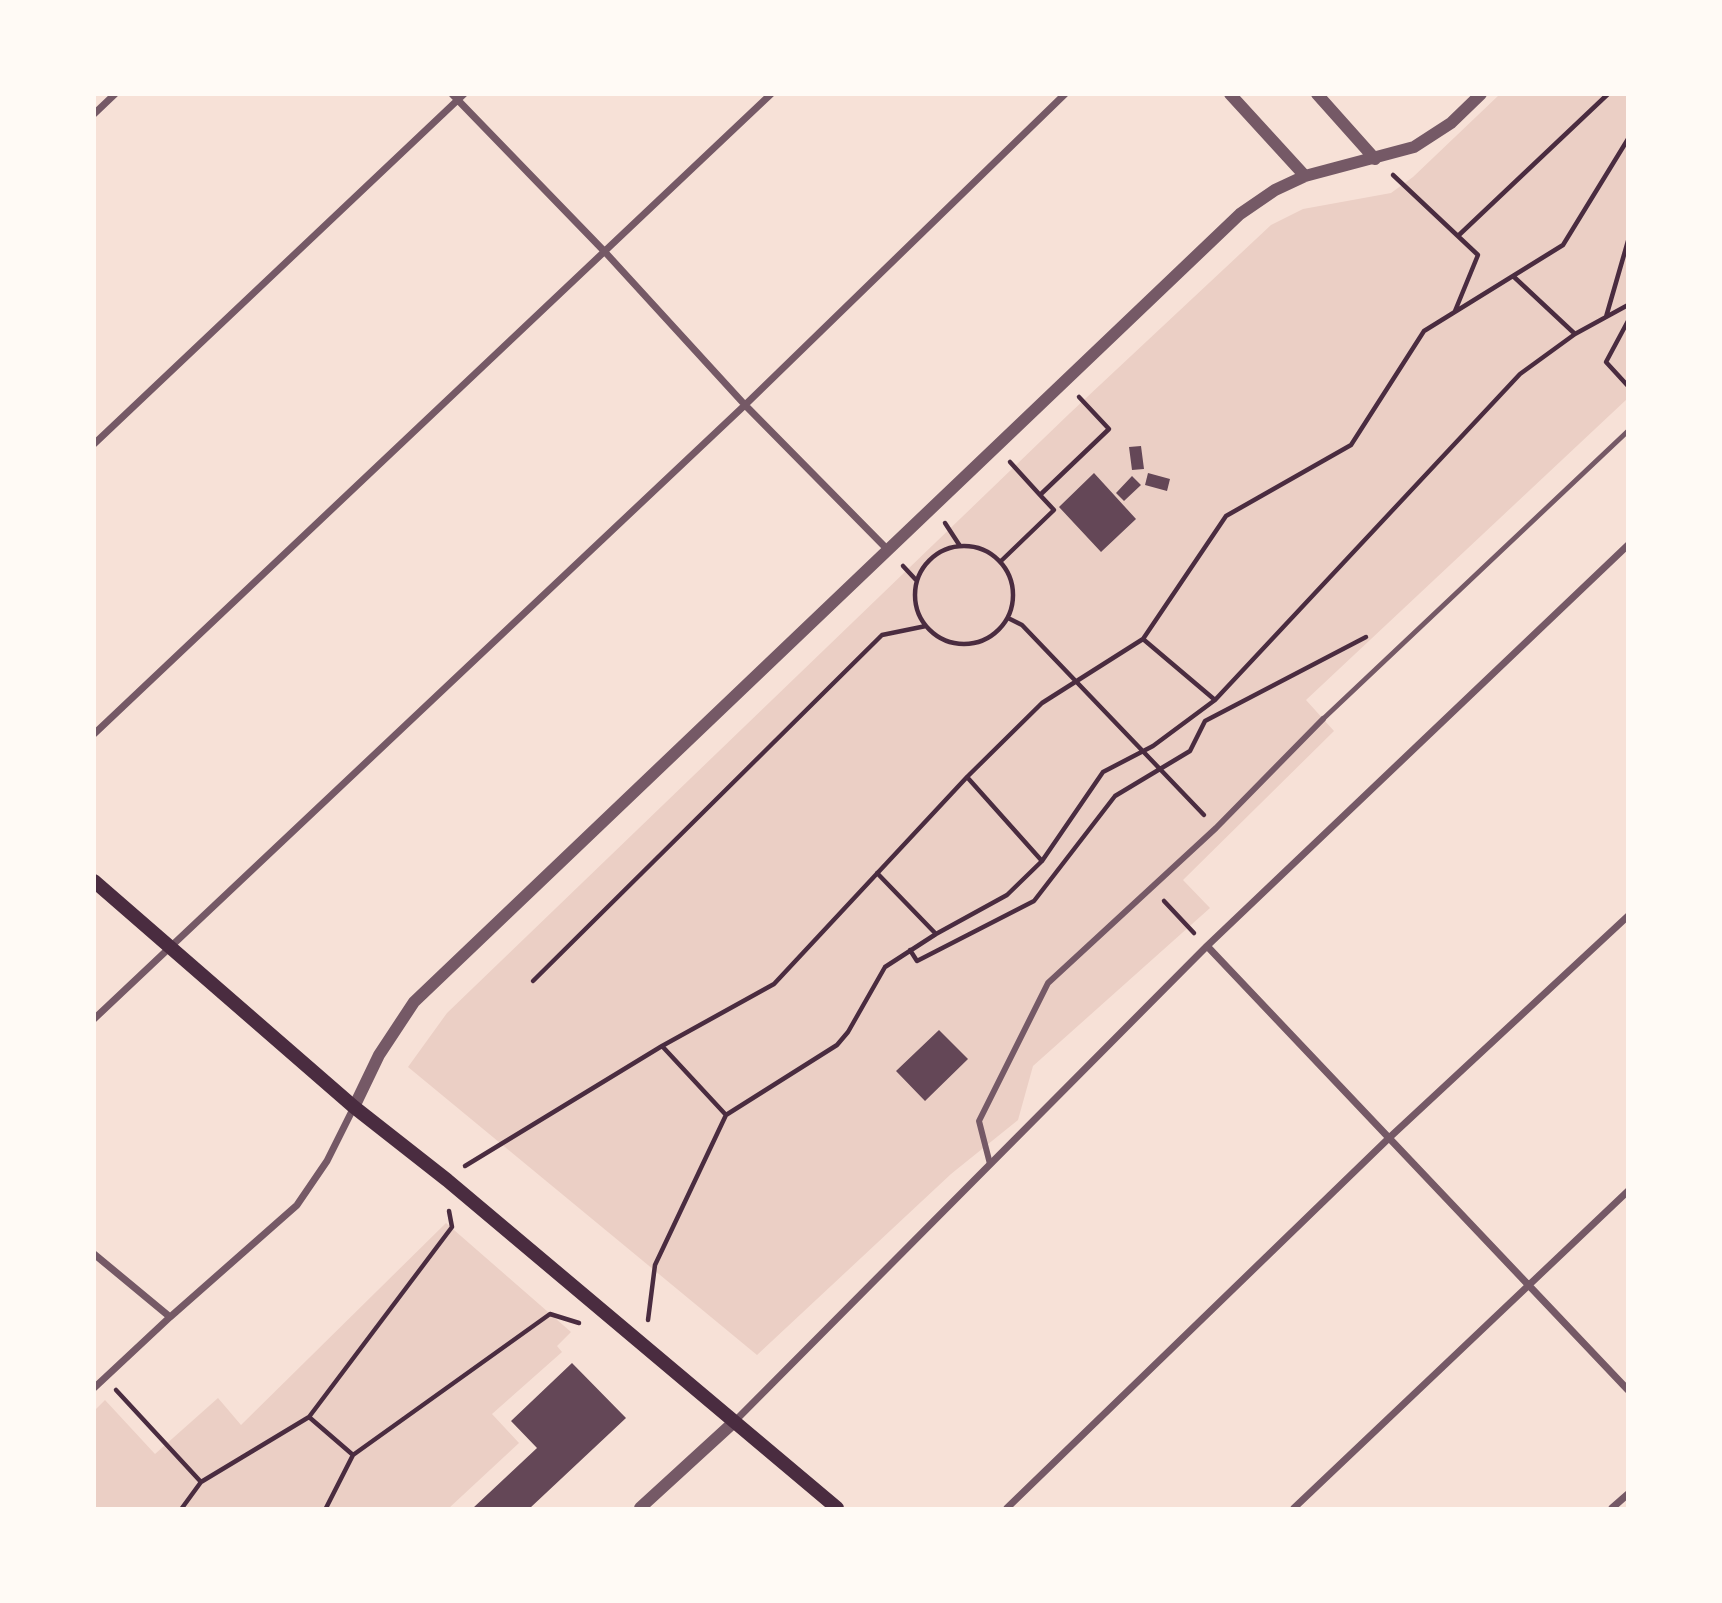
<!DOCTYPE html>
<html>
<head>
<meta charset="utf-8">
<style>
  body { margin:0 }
  #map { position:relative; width:1722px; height:1603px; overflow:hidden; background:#f7e1d7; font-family:Bitter,serif }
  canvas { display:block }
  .frame { position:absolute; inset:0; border:96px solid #fffaf5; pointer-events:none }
</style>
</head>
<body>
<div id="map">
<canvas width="1722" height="1603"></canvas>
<div class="frame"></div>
</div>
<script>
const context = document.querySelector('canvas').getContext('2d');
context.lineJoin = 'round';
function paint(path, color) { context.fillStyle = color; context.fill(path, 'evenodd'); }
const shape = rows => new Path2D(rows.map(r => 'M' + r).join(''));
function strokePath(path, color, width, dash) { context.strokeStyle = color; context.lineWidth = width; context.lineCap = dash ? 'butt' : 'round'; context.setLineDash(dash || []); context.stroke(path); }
paint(shape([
  [1499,95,1627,95,1627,399,1306,700,1334,731,1183,880,1210,908,1033,1066,1018,1120,951,1174,757,1355,408,1067,447,1013,1070,413,1271,225,1303,209,1391,193,1413,177],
  [446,1223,571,1332,557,1346,562,1352,492,1414,519,1443,449,1508,95,1508,95,1410,105,1400,155,1454,218,1398,241,1425]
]), '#ebcfc5');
paint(shape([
  [1141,446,1144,469,1132,470,1129,447],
  [1094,473,1136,519,1101,552,1059,507],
  [1148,473,1170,479,1167,491,1145,485],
  [1132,476,1141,485,1124,501,1116,493],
  [939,1030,968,1059,925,1101,896,1071],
  [572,1363,626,1418,530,1508,473,1508,537,1448,511,1421]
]), '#644757');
strokePath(shape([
  [1393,175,1478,255,1455,311],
  [1459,235,1608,94],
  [1513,276,1575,334],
  [1606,317,1628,241],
  [1628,321,1606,362,1628,386],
  [1010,462,1040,495],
  [945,523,960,546],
  '915 595a49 49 0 1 1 98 0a49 49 0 1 1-98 0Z',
  [1000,562,1054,510,1040,495,1109,429,1079,397],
  [903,566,917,581],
  [1008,618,1022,625,1204,815],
  [1143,639,1215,700],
  [967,777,1042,861],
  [877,873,936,934],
  [1164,901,1194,933],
  [910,950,917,961,1034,901,1115,796,1190,751,1205,721,1366,637],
  [533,981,882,635,926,626],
  [662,1046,726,1115],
  [465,1166,662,1046,774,984,967,777,1042,703,1143,639,1226,516,1351,445,1424,331,1563,245,1628,139],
  [648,1320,655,1265,726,1115,837,1045,848,1032,885,967,936,934,1007,895,1042,861,1103,772,1153,746,1215,700,1520,374,1575,334,1628,305],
  [116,1390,201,1482,182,1508],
  [309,1417,353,1455],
  [201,1482,309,1417,452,1227,449,1211],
  [326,1508,353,1455,550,1314,579,1323]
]), '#4a2c40', 4.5);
strokePath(shape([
  [1323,719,1628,431]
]), '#755966', 5);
strokePath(shape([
  [990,1164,979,1121,1048,983,1216,828,1323,719]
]), '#755966', 6);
strokePath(shape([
  [452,94,605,252,745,405,886,548],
  [94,114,115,94],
  [94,444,464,94],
  [94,734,771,94],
  [1207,946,1628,1390],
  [94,1019,745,405,1065,94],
  [94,1254,170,1317],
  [94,1388,170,1317,297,1205,327,1161,354,1107],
  [734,1422,1207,946,1628,545],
  [1007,1508,1389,1138,1628,916],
  [1294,1508,1628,1191],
  [1612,1508,1628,1494]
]), '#755966', 7);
strokePath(shape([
  [1230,94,1305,176],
  [1317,94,1375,159],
  [354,1107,379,1055,414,1002,1240,214,1275,190,1305,176,1414,147,1451,123,1481,94],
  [640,1508,734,1422]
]), '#755966', 12);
strokePath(shape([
  [94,881,354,1107,447,1180,837,1508]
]), '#4a2c40', 14);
</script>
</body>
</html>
